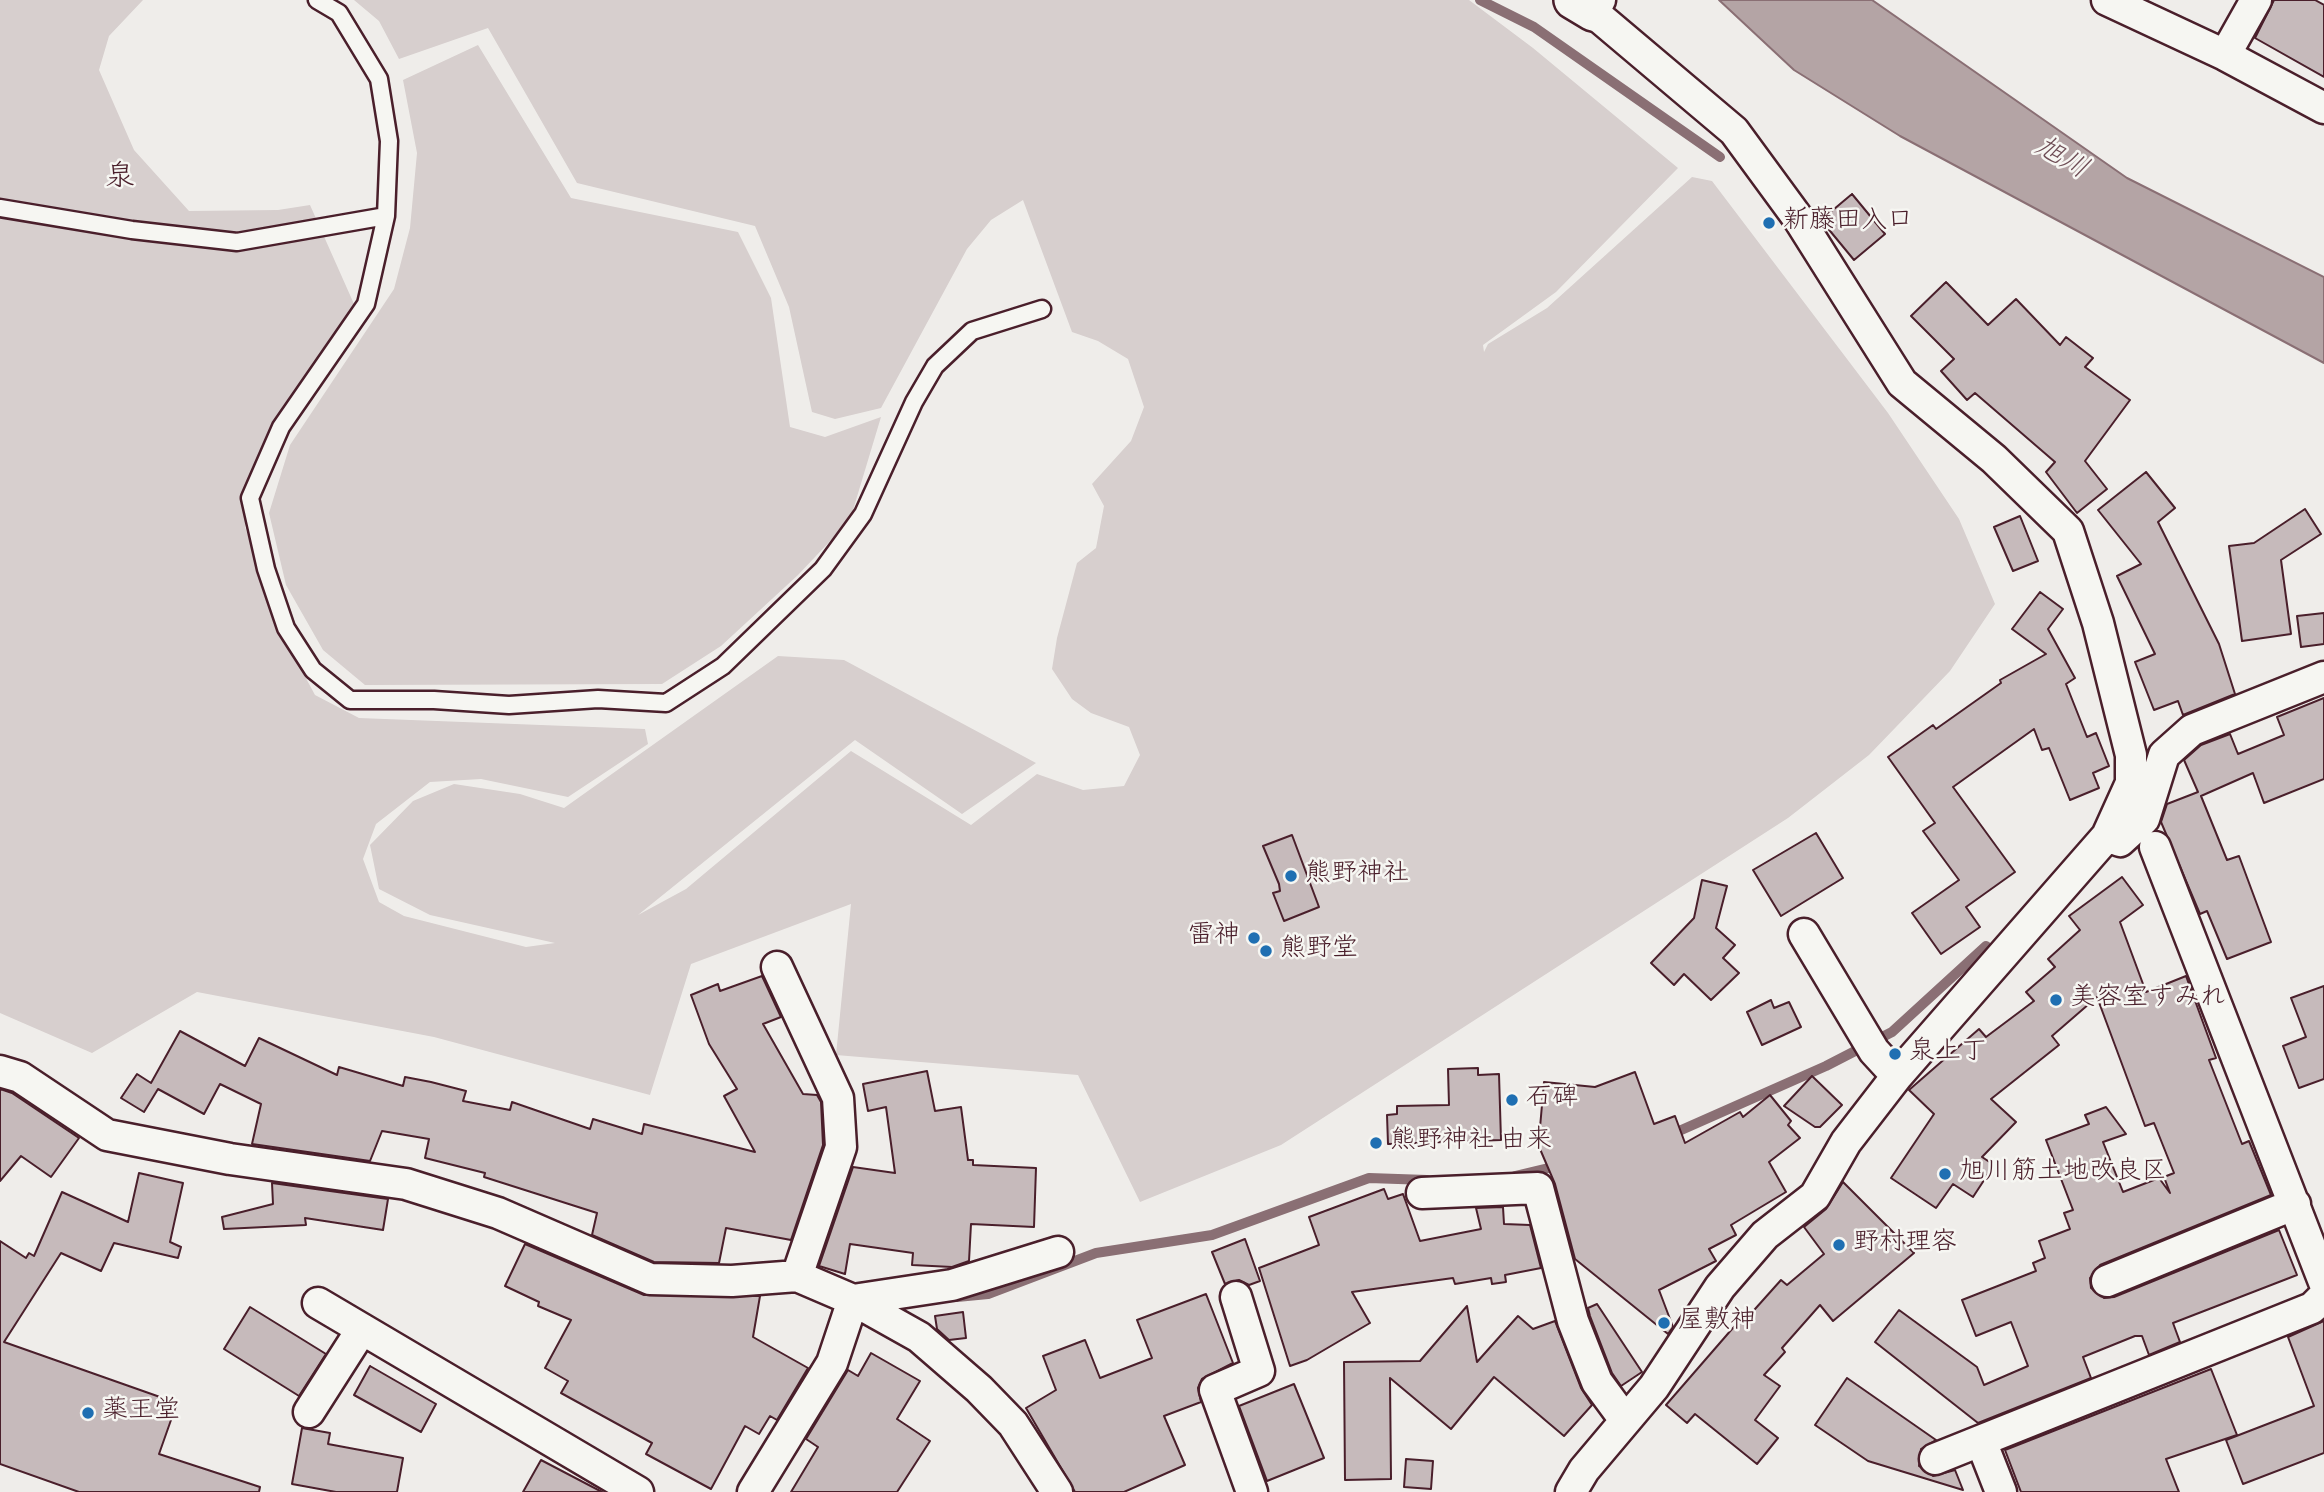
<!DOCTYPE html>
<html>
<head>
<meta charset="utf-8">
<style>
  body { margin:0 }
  canvas { display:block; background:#efedea }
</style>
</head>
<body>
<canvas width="2324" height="1492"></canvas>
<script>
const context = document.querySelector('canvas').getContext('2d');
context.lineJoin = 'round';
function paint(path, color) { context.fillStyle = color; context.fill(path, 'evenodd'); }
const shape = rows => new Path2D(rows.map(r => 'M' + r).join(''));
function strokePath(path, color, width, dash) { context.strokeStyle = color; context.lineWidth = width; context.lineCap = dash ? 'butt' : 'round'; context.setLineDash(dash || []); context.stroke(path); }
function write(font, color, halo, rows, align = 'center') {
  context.font = font + ' Dekko,"Klee One",sans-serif'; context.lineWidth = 5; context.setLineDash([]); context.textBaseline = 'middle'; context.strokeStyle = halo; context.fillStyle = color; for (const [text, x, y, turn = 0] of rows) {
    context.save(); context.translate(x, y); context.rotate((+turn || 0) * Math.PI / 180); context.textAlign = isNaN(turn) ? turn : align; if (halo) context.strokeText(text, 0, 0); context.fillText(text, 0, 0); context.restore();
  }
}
paint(shape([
  [0,0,143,0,109,36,99,70,134,150,189,211,278,210,310,205,354,304,287,405,248,477,245,527,281,632,315,695,359,718,645,729,648,744,568,797,481,779,430,782,376,824,363,859,379,902,404,916,526,947,555,943,430,915,379,889,370,845,413,801,454,784,520,794,564,808,778,656,844,660,1036,763,962,814,855,740,638,915,686,889,851,751,971,825,1037,774,1083,790,1124,786,1140,755,1129,727,1091,713,1072,699,1052,669,1057,638,1077,563,1096,548,1104,506,1092,484,1131,441,1144,407,1128,359,1098,341,1072,332,1023,200,991,220,967,249,881,408,835,419,812,412,789,307,755,226,577,183,488,28,399,59,379,21,354,0,1469,0,1533,48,1678,168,1556,292,1483,345,1484,352,1488,344,1547,308,1692,177,1712,181,1888,413,1959,519,1995,604,1950,671,1869,755,1788,818,1281,1145,1140,1202,1078,1075,836,1055,851,904,691,964,650,1095,434,1037,197,992,92,1053,0,1013],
  [478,45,571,198,738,232,771,298,790,427,825,437,881,417,850,520,798,575,721,646,662,684,365,685,323,650,286,585,269,513,290,445,394,289,410,228,417,153,403,80]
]), '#d7cfce');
const water = shape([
  [1719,0,1872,0,2127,178,2324,277,2324,363,1900,136,1794,70,1719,0]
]);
paint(water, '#b4a4a5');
strokePath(water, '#8a6f74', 2);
strokePath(shape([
  [1480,0,1534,27,1720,157],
  [1670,1135,1826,1066,1892,1032,1986,946],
  [1515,1176,1561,1165],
  [957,1297,988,1294,1096,1253,1212,1235,1369,1178,1427,1180]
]), '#8a6f74', 10);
const building = shape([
  [2274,0,2315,0,2324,5,2324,77,2255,38,2274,0],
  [1852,194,1885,234,1854,260,1821,220,1852,194],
  [1946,282,1988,325,2016,299,2060,345,2066,337,2093,358,2085,367,2130,400,2085,461,2107,489,2077,513,2046,472,2055,462,1975,393,1967,400,1941,371,1954,359,1911,316,1946,282],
  [2146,472,2175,508,2158,522,2219,644,2235,694,2183,715,2178,701,2154,710,2135,662,2155,654,2117,576,2141,564,2098,510,2146,472],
  [2305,509,2321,534,2281,560,2291,634,2242,641,2229,546,2254,543,2305,509],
  [2020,516,2038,561,2013,571,1994,527,2020,516],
  [2040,592,2063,609,2048,629,2075,678,2066,684,2087,737,2096,733,2109,766,2093,773,2099,788,2070,800,2049,748,2042,750,2034,729,1953,787,2015,872,1966,907,1980,927,1941,954,1912,913,1959,880,1923,831,1935,823,1888,757,1933,725,1936,729,2001,683,2000,680,2046,654,2012,629,2040,592],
  [2324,613,2324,644,2301,647,2297,616,2324,613],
  [2324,698,2324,779,2264,803,2253,773,2201,796,2227,860,2239,856,2271,942,2227,959,2207,911,2200,914,2161,822,2167,804,2198,792,2184,760,2201,745,2230,734,2238,754,2284,735,2277,717,2324,698],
  [1816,833,1843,878,1781,916,1753,870,1816,833],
  [1292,835,1319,907,1284,921,1273,893,1280,891,1279,884,1263,846,1292,835],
  [2122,877,2143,905,2120,922,2146,992,2186,976,2216,1058,2209,1060,2242,1144,2249,1141,2271,1195,2100,1265,2090,1278,2091,1288,2104,1298,2114,1297,2279,1230,2297,1275,2173,1323,2180,1342,2149,1355,2142,1336,2135,1336,2083,1357,2091,1378,1978,1423,1875,1342,1899,1310,1977,1367,1984,1385,2028,1366,2011,1322,1976,1336,1962,1300,2036,1271,2033,1263,2045,1258,2039,1241,2070,1229,2064,1213,2073,1210,2046,1140,2089,1124,2085,1115,2106,1107,2126,1134,2103,1142,2123,1192,2159,1178,2170,1193,2164,1177,2174,1173,2154,1123,2145,1126,2097,997,2052,1036,2059,1045,1991,1099,2016,1122,1982,1157,1994,1165,1973,1197,1953,1184,1936,1208,1891,1178,1934,1114,1909,1090,1979,1029,1986,1037,2034,1001,2026,992,2055,967,2048,959,2080,930,2069,916,2122,877],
  [1702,880,1727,886,1716,928,1735,945,1723,958,1739,973,1711,1000,1684,974,1674,985,1651,963,1694,918,1702,880],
  [762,976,781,1017,763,1024,803,1094,817,1095,821,1102,823,1145,791,1240,726,1228,719,1263,654,1262,592,1235,597,1213,484,1177,485,1173,425,1158,429,1139,382,1131,370,1161,252,1144,261,1104,220,1084,204,1114,158,1089,144,1112,121,1098,137,1074,151,1083,180,1031,245,1066,259,1038,337,1075,339,1067,403,1086,405,1077,431,1082,466,1091,463,1101,510,1110,512,1102,590,1129,593,1119,642,1134,644,1124,755,1152,724,1096,737,1089,709,1044,691,995,718,984,720,991,762,976],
  [2324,986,2324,1079,2299,1088,2283,1046,2306,1037,2291,998,2324,986],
  [1771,1000,1774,1008,1789,1002,1801,1027,1762,1045,1747,1012,1771,1000],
  [1478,1068,1478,1075,1499,1074,1501,1140,1388,1144,1387,1115,1397,1114,1397,1106,1449,1105,1448,1069,1478,1068],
  [927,1071,935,1111,961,1107,968,1160,973,1160,973,1165,1036,1168,1034,1227,971,1224,969,1261,952,1267,912,1265,913,1253,850,1244,845,1274,819,1266,853,1167,895,1173,886,1107,868,1111,863,1084,927,1071],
  [1635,1072,1654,1124,1675,1116,1685,1143,1740,1112,1743,1117,1770,1095,1791,1121,1788,1125,1800,1138,1769,1162,1786,1192,1731,1225,1736,1235,1709,1249,1716,1261,1659,1290,1673,1327,1668,1334,1575,1259,1555,1184,1537,1142,1545,1139,1539,1139,1544,1082,1595,1087,1635,1072],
  [1812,1076,1842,1105,1820,1127,1815,1127,1784,1106,1812,1076],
  [0,1089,12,1093,79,1138,51,1177,21,1156,0,1181,0,1089],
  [139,1173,183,1183,170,1242,181,1247,178,1258,114,1243,101,1271,61,1253,4,1342,177,1403,159,1454,260,1487,259,1492,79,1492,0,1464,0,1241,26,1258,29,1253,34,1256,62,1192,128,1222,139,1173],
  [1843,1182,1914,1253,1833,1321,1820,1305,1782,1348,1785,1352,1764,1375,1780,1386,1755,1420,1778,1438,1757,1464,1695,1414,1687,1423,1666,1405,1732,1329,1745,1316,1747,1318,1781,1280,1787,1285,1824,1254,1804,1227,1826,1209,1843,1182],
  [272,1183,388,1199,383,1230,305,1218,306,1225,224,1229,222,1217,273,1204,272,1183],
  [1384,1189,1388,1199,1403,1194,1420,1241,1481,1229,1476,1208,1503,1207,1504,1224,1530,1225,1541,1268,1505,1275,1506,1282,1492,1284,1491,1278,1455,1284,1453,1278,1352,1292,1370,1323,1307,1360,1290,1366,1259,1268,1319,1245,1309,1217,1384,1189],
  [1245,1239,1260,1281,1249,1285,1239,1280,1225,1284,1212,1252,1245,1239],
  [525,1244,644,1295,760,1296,753,1337,808,1368,777,1420,770,1416,759,1434,745,1426,711,1489,646,1454,652,1443,561,1393,568,1381,545,1368,571,1320,538,1306,539,1302,505,1286,525,1244],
  [1206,1294,1233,1363,1202,1379,1198,1388,1201,1402,1164,1416,1185,1465,1124,1492,1075,1492,1026,1408,1056,1390,1043,1356,1085,1340,1100,1378,1152,1358,1137,1320,1206,1294],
  [1597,1304,1642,1372,1621,1386,1612,1373,1590,1316,1588,1308,1597,1304],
  [1467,1306,1477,1362,1518,1316,1533,1329,1555,1321,1581,1388,1592,1405,1564,1436,1494,1377,1451,1429,1390,1378,1391,1479,1345,1480,1344,1362,1420,1361,1467,1306],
  [250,1307,326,1354,299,1396,224,1349,250,1307],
  [963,1312,966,1338,949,1340,937,1329,935,1316,963,1312],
  [2324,1321,2324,1453,2243,1484,2226,1440,2314,1406,2288,1337,2324,1321],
  [871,1353,920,1381,897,1419,930,1441,897,1492,791,1492,818,1447,806,1439,848,1370,858,1376,871,1353],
  [370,1366,436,1404,421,1432,354,1395,370,1366],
  [2211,1369,2237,1435,2166,1459,2179,1492,2021,1492,2005,1450,2211,1369],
  [1847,1378,1936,1440,1921,1449,1919,1466,1933,1476,1955,1470,1963,1490,1868,1461,1815,1425,1847,1378],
  [1294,1384,1324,1458,1267,1481,1239,1406,1294,1384],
  [302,1428,330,1433,328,1444,403,1458,397,1492,336,1492,292,1484,302,1428],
  [1406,1459,1433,1461,1431,1489,1404,1487,1406,1459],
  [541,1460,602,1492,523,1492,541,1460]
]);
paint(building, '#c6babb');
strokePath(building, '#4a1f2b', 2);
const service = shape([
  [317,0,339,13,379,79,389,141,386,216,366,304,281,427,250,498,266,569,286,628,313,670,350,700,434,700,509,705,598,699,666,703,723,666,823,569,863,514,914,402,935,366,972,331,1042,309],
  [0,208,132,230,237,242,386,216]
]);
const minor = shape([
  [2107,0,2225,55,2324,108],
  [2225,55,2256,0],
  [2107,836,2120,841,2144,819,2164,755,2192,730,2324,677],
  [2155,847,2324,1282],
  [1804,934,1874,1051,1897,1076],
  [777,967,838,1098,841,1147,797,1276],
  [0,1071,20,1077,107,1135,230,1159,406,1184,498,1213,650,1279,732,1281,797,1276,853,1300,832,1363,753,1492],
  [1422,1193,1538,1188,1573,1321,1597,1382,1625,1420],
  [2107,1281,2295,1204],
  [1236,1297,1259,1371,1215,1390,1252,1492],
  [318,1303,638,1492],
  [309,1412,362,1329],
  [1981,1441,2001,1492],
  [1935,1459,2312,1308,2324,1296],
  [1057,1492,1013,1424,979,1389,919,1337,853,1300,952,1285,1058,1252],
  [1571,1492,1584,1470,1654,1387,1720,1287,1765,1235,1815,1196,1846,1142,1897,1076,2107,836,2131,783,2131,755,2098,623,2068,531,1994,459,1902,383,1800,221,1734,131,1593,12,1600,0]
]);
const tertiary = shape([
  [1573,0,1593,12]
]);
strokePath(service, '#4a1f2b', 21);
strokePath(minor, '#4a1f2b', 35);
strokePath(tertiary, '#4a1f2b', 42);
strokePath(service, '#f6f6f2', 16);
strokePath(minor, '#f6f6f2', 30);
strokePath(tertiary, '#f6f6f2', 37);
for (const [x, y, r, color] of [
  [1769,223,7,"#1f6fb2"],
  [1291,876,7,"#1f6fb2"],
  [1254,938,7,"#1f6fb2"],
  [1266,951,7,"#1f6fb2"],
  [2056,1000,7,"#1f6fb2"],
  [1895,1054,7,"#1f6fb2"],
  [1512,1100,7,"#1f6fb2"],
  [1376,1143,7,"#1f6fb2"],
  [1945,1174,7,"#1f6fb2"],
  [1839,1245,7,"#1f6fb2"],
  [1664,1323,7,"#1f6fb2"],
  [88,1413,7,"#1f6fb2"]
]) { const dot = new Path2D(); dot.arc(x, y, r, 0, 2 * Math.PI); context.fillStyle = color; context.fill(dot); strokePath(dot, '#f6f6f2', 2.5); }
write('26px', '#4a1f2b', '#f6f6f2', [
  ["新藤田入口",1783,223],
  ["熊野神社",1305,876],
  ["雷神",1240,938,"right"],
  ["熊野堂",1280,951],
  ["美容室すみれ",2070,1000],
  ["泉上丁",1909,1054],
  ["石碑",1526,1100],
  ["熊野神社 由来",1390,1143],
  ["旭川筋土地改良区",1959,1174],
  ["野村理容",1853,1245],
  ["屋敷神",1678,1323],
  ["薬王堂",102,1413]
], 'left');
write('italic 28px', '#6f4e56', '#f6f6f2', [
  ["旭川",2060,161,30]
]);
write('30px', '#4a1f2b', '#f6f6f2', [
  ["泉",120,181]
]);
</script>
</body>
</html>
